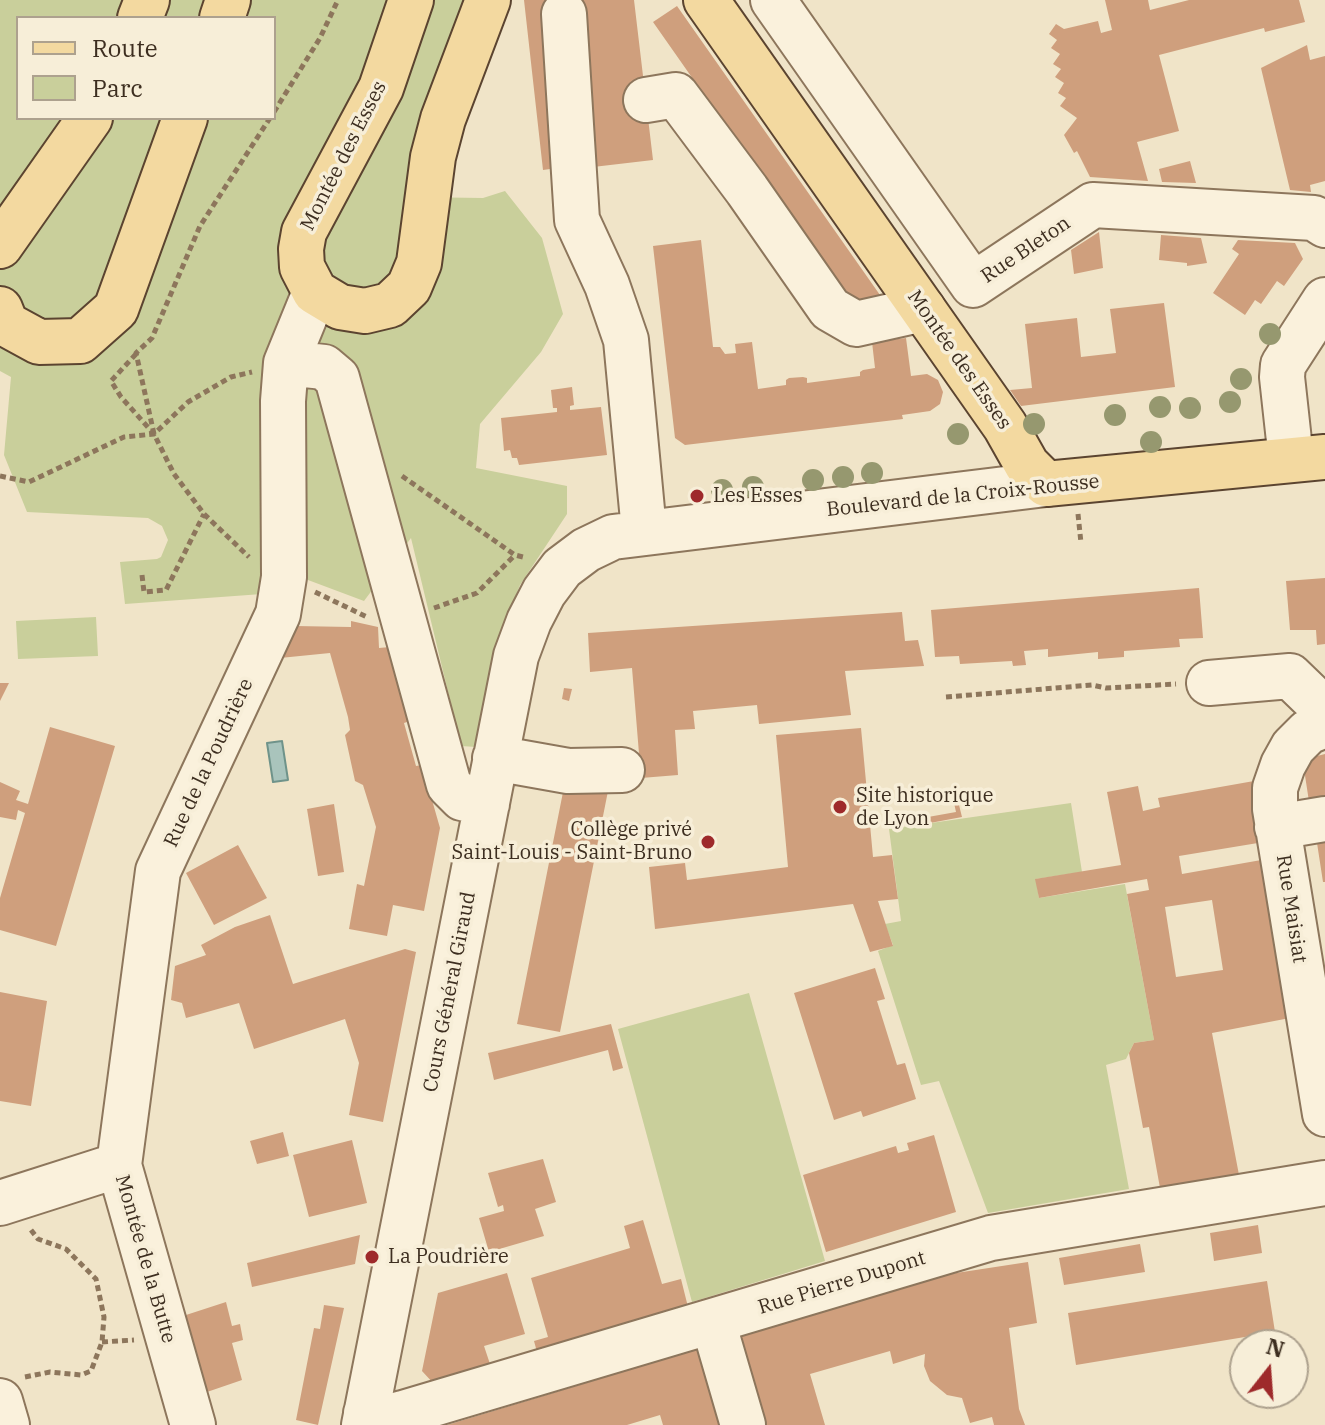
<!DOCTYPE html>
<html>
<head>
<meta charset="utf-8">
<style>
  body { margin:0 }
  #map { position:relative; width:1325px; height:1425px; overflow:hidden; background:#f0e4c8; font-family:"IBM Plex Serif",serif }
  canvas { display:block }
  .legend { position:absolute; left:16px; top:16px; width:260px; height:104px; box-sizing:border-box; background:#f7eed8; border:2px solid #ada18e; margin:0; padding:10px 14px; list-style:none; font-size:24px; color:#3d2e20 }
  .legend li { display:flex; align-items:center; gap:16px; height:40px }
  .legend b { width:40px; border:2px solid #ada18e }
  .north { position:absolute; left:1229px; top:1329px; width:80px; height:80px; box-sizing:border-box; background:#f7eed8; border:2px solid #ada18e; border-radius:50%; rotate:17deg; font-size:22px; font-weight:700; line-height:32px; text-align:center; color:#3d2e20 }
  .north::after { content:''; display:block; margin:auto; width:28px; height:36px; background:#9e2a2b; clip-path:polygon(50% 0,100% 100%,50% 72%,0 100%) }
</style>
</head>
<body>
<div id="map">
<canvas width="1325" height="1425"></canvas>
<ul class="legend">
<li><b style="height:10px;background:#f3d9a0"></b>Route</li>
<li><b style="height:22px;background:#c9cf9b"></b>Parc</li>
</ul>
<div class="north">N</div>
</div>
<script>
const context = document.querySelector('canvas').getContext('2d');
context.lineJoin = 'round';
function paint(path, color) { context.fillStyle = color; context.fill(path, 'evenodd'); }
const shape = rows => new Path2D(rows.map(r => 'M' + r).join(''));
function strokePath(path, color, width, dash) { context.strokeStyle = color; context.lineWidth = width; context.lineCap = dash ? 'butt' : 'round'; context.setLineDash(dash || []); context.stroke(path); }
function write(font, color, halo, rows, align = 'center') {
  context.font = font + ' "IBM Plex Serif",serif'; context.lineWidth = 7; context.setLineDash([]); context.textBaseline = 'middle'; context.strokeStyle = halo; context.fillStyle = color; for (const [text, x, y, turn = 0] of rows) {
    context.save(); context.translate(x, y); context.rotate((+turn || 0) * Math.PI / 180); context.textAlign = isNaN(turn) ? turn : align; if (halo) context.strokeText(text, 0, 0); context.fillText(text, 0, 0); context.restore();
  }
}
paint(shape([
  [0,0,473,0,412,197,483,198,505,191,542,238,563,314,541,352,480,424,476,468,567,486,567,514,520,585,508,615,476,747,461,746,411,538,364,601,268,565,262,594,125,604,120,562,157,559,161,557,168,540,162,526,148,518,27,512,4,455,11,377,0,371],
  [18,18,274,18,274,118,18,118],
  [96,617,98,656,18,659,16,621],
  [1071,803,1082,872,1036,879,1039,898,1125,884,1154,1040,1134,1043,1126,1059,1106,1065,1129,1189,988,1213,939,1081,921,1085,878,951,893,945,885,924,901,921,889,829],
  [749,993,825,1261,692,1302,618,1029]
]), '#c9cf9b');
const water = shape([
  [282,741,288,780,273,782,267,743,282,741]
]);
paint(water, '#a9c4bc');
strokePath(water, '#6f938a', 2);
paint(shape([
  [524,0,634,0,653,160,593,167,593,163,543,170],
  [1105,0,1148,0,1150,10,1189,0,1299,0,1305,22,1265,32,1264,28,1159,55,1179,131,1137,142,1148,181,1090,177,1077,151,1074,153,1064,135,1077,118,1060,106,1066,98,1058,93,1064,83,1055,77,1061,69,1053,64,1060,54,1051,48,1057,40,1049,34,1056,24,1064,29,1098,21,1101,33,1112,30],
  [677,6,887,305,855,310,653,22],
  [1307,45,1310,60,1325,56,1325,181,1310,185,1311,192,1290,190,1261,68],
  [1190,161,1196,183,1162,182,1159,169],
  [1099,232,1103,268,1074,274,1071,250],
  [1161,235,1201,238,1207,263,1187,266,1187,263,1159,260],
  [701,240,713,347,720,347,725,354,736,353,735,344,752,342,758,389,786,385,786,380,789,378,803,377,807,378,807,383,860,376,860,372,863,370,875,368,872,342,906,338,911,376,927,374,938,380,943,392,940,404,930,411,902,415,903,419,685,445,675,438,653,246],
  [1238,240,1295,243,1303,259,1284,286,1277,281,1261,304,1255,300,1245,315,1213,293,1239,254,1232,249],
  [1164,303,1175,387,1021,406,1010,390,1032,388,1025,324,1077,318,1081,357,1116,353,1110,309],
  [572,387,574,405,570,406,570,410,601,407,607,455,519,465,517,458,512,458,510,450,504,451,501,418,557,412,557,408,553,408,551,390],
  [1325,578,1325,644,1317,645,1316,630,1290,630,1286,581],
  [1199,588,1203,638,1179,639,1180,647,1124,651,1124,657,1098,659,1098,652,1048,657,1048,649,1024,651,1026,665,1013,666,1012,661,960,664,959,656,935,657,931,610],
  [902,612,905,641,918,640,924,666,845,671,851,715,759,724,757,705,693,711,695,729,675,730,678,775,641,778,632,668,590,672,588,633],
  [351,621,378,627,379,648,390,647,410,721,404,723,416,766,422,765,440,828,424,911,393,905,387,936,349,929,357,884,364,886,376,827,363,785,355,781,345,735,350,730,348,717,330,653,280,658,295,626,351,627],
  [0,683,9,683,0,701],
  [564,688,572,689,569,701,562,699],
  [50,727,115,746,56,946,0,930,0,898,25,813,18,810,16,820,0,817,0,782,20,791,16,800,28,804],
  [861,728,873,857,892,855,898,899,878,901,893,946,870,952,853,904,655,929,649,867,685,863,687,880,788,867,776,735],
  [1325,754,1325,805,1310,808,1304,769,1313,757],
  [1254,781,1264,842,1179,856,1182,874,1267,859,1295,1017,1212,1033,1239,1175,1160,1188,1149,1127,1143,1128,1129,1053,1134,1043,1154,1040,1127,894,1149,890,1147,879,1039,898,1035,879,1121,865,1107,792,1138,786,1143,811,1160,807,1158,798],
  [1212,900,1223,970,1176,977,1165,907],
  [565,782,608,791,560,1032,517,1024],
  [956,793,962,817,930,823,928,817,956,812,952,794],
  [334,804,344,872,318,876,307,809],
  [1325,828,1325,882,1323,882,1315,830],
  [238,845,267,898,214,925,186,873],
  [270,915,293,984,405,949,416,952,383,1122,349,1115,359,1063,345,1019,254,1049,239,1003,186,1018,182,1003,171,1000,175,966,206,955,201,945,235,927],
  [875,968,885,999,877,1001,897,1065,905,1063,916,1099,863,1117,861,1111,834,1120,794,993],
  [0,992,47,1001,31,1106,0,1101],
  [611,1024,623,1068,613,1071,608,1050,494,1080,488,1053],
  [283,1132,289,1156,257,1164,250,1141],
  [934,1135,956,1212,826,1252,803,1175,896,1146,898,1153,909,1150,907,1143],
  [352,1140,367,1203,309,1217,293,1155],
  [543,1159,556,1202,535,1209,544,1236,489,1252,479,1218,504,1211,503,1205,498,1207,488,1173],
  [643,1220,662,1284,681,1279,688,1307,537,1352,534,1341,548,1337,531,1278,630,1248,624,1226],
  [1258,1225,1262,1253,1214,1261,1210,1233],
  [360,1235,355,1264,252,1287,247,1263],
  [1140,1244,1145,1272,1064,1285,1059,1258],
  [370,1253,376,1255,374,1267,368,1266],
  [1028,1262,1037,1323,1009,1328,1019,1409,1025,1425,994,1425,992,1417,970,1423,962,1398,947,1395,930,1381,924,1366,925,1354,893,1364,890,1351,810,1374,825,1425,765,1425,740,1336,943,1275],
  [507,1273,525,1334,484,1346,491,1367,434,1384,422,1371,438,1293],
  [1267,1281,1275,1332,1076,1365,1068,1313],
  [226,1302,232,1326,240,1324,243,1340,232,1343,242,1380,207,1392,186,1315],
  [324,1305,344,1308,318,1425,296,1420,314,1328,320,1329],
  [698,1349,720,1425,663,1425,660,1415,627,1425,447,1425]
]), '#cf9f7d');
const minor = shape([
  [773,0,973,285,1093,205,1314,218,1325,225],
  [564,14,577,220,607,285,626,340,644,531],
  [646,100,676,95,747,190,830,309,856,324,923,309],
  [286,363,324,367,337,378,449,785,462,798,487,804],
  [1291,459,1282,377,1283,365,1325,300],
  [1209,683,1290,676,1319,704,1323,725],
  [1325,725,1308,732,1293,747,1283,765,1275,788,1275,809,1325,1114],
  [495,758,568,771,622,770],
  [1277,827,1325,819],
  [119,1165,158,871,278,614,284,577,283,401,286,363,315,292],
  [0,1203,119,1165,193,1425],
  [713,1322,743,1425],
  [0,1401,7,1425],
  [366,1413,388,1417,403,1413,991,1238,1325,1183],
  [364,1425,516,656,529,621,544,592,562,568,586,550,613,537,1046,484]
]);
const major = shape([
  [411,0,381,88,304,232,301,249,302,267,315,292,340,307,365,311,390,305,409,287,419,263,433,157,443,119,488,0],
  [706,0,1005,426,1027,465,1046,484,1325,457],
  [140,18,147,0],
  [222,18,228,0],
  [0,246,90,118],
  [0,309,6,324,39,342,80,341,116,309,185,118]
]);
strokePath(minor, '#8d765c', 48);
strokePath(major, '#5b4430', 48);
strokePath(shape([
  [274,112,320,38,338,0],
  [136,354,111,381,121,397,154,434,174,474,204,514,249,557],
  [154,434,136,353,152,338,200,226,270,118],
  [0,476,29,482,124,437,154,434,188,402,231,377,252,372],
  [402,476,515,555,523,557],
  [1078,514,1081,543],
  [142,575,144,592,166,590,204,514],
  [315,592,367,617],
  [434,608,477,593,515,555],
  [946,697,1092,685,1106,688,1176,684],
  [102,1342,134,1340],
  [25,1377,50,1372,81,1375,91,1371,102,1342,104,1317,96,1279,66,1249,38,1239,31,1230]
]), '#8d765c', 5, [6, 4]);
strokePath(minor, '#faf1dc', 44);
strokePath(major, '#f3d9a0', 44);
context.fillStyle = '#96986f';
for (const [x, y] of [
  [1270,334],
  [1241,379],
  [1230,402],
  [1160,407],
  [1190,408],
  [1115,415],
  [1034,424],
  [958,434],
  [1151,442],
  [872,473],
  [843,477],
  [813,480],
  [753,487],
  [722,490]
]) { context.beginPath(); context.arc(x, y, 11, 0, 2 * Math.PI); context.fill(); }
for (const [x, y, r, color] of [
  [697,496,8,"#9e2a2b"],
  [840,807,8,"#9e2a2b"],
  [708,842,8,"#9e2a2b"],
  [372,1257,8,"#9e2a2b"]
]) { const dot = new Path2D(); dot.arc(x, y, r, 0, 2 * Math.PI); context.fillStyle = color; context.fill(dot); strokePath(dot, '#f7eed8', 3); }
write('20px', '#3d2e20', '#f7eed8', [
  ["Montée des Esses",344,156,-63],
  ["Rue Bleton",1026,250,-34],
  ["Montée des Esses",959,360,55],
  ["Boulevard de la Croix-Rousse",963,496,-6],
  ["Rue de la Poudrière",209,763,-65],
  ["Rue Maisiat",1291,909,81],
  ["Cours Général Giraud",450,992,-79],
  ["Montée de la Butte",145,1259,74],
  ["Rue Pierre Dupont",842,1283,-17]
]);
write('20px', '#3d2e20', '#f7eed8', [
  ["Les Esses",713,496],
  ["Site historique",856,796],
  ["de Lyon",856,819],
  ["Collège privé",692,830,"right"],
  ["Saint-Louis - Saint-Bruno",692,853,"right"],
  ["La Poudrière",388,1257]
], 'left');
</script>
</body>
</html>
